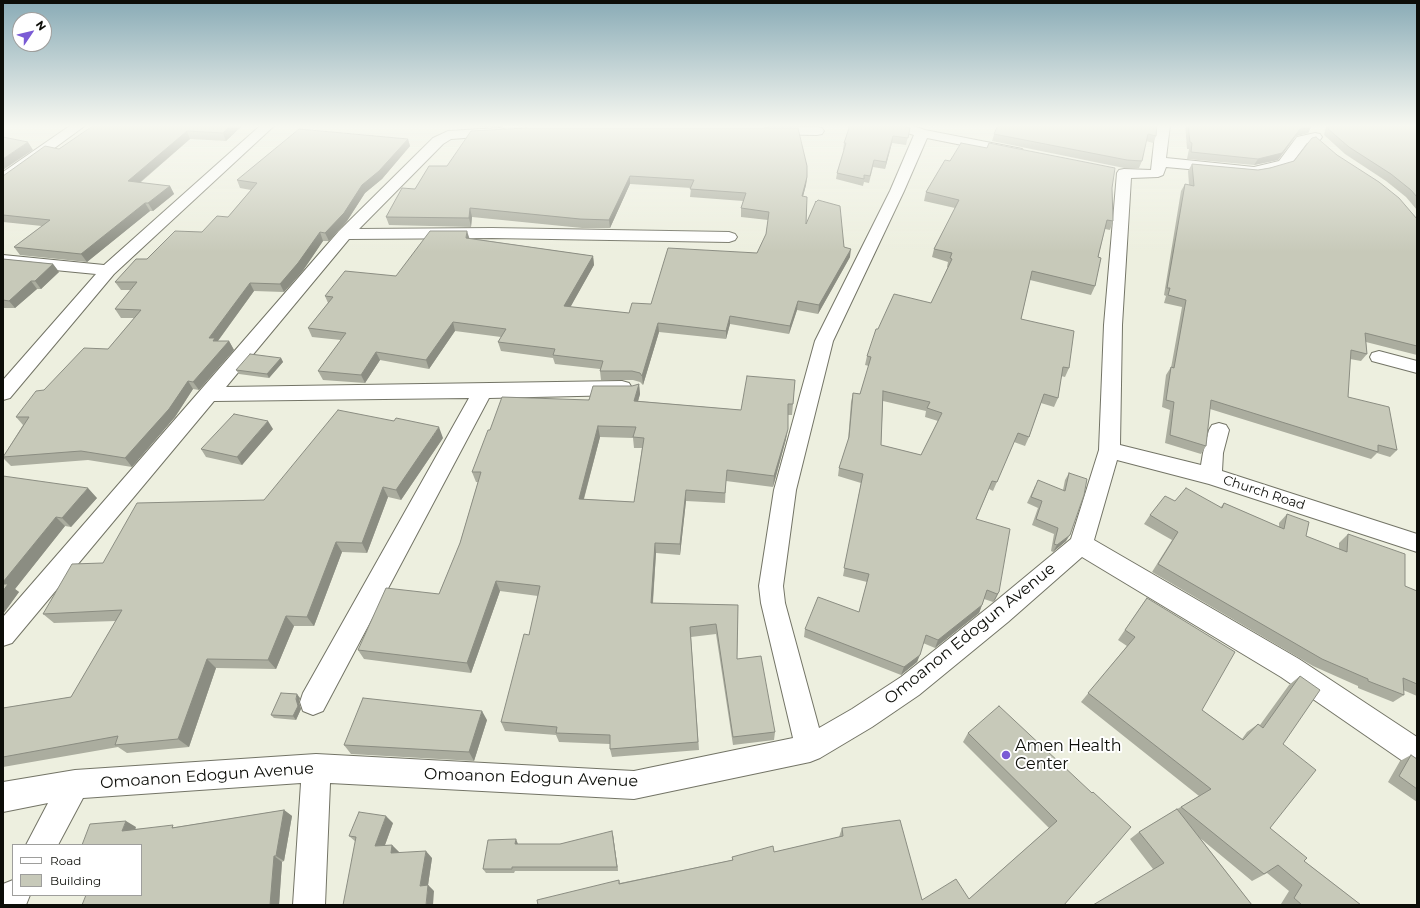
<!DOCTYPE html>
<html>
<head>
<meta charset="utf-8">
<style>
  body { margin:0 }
  #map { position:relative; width:1420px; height:908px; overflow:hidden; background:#edefdf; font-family:Montserrat,sans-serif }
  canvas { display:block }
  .frame { position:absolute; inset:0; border:4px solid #0c0d08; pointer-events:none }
  .legend { position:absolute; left:12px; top:844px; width:130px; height:52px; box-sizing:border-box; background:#fff; border:1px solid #9e9e9c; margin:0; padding:5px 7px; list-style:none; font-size:12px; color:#0c0d08 }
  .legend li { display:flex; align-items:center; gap:8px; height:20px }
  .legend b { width:20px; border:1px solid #9e9e9c }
  .north { position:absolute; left:12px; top:12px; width:40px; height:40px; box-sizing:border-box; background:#fff; border:1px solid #9e9e9c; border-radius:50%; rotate:55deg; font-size:11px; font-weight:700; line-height:16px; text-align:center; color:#0c0d08 }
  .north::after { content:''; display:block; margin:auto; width:14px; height:18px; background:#7a5bd5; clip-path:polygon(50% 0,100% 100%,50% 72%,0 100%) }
</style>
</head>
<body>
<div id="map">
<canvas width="1420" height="908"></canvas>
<div class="frame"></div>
<ul class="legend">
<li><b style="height:5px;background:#fff"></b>Road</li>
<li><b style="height:11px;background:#c7c9b9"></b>Building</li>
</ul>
<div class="north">N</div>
</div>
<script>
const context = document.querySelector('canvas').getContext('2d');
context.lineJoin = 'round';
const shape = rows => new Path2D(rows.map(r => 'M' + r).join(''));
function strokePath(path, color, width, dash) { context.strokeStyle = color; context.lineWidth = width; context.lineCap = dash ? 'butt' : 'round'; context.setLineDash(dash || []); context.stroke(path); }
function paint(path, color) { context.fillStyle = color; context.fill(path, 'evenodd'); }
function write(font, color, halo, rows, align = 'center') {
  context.font = font + ' Montserrat,sans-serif'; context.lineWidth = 4; context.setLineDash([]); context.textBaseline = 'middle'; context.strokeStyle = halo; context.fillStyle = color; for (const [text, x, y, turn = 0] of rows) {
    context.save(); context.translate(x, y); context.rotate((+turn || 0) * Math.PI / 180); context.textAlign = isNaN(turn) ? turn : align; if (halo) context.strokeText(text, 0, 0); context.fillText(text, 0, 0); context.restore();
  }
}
const street = shape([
  [71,125,86,125,8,182,3,183,3,172,71,125],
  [261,125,275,125,114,274,10,398,3,400,3,380,96,274,3,265,3,255,104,265,261,125],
  [890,125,911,125,925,130,1017,148,1022,149,1024,152,1022,155,1017,156,927,138,904,191,833,341,796,490,783,586,785,603,819,728,852,709,901,677,990,606,1071,539,1099,450,1104,325,1117,173,1119,170,1124,169,1151,170,1156,125,1170,125,1166,158,1254,167,1279,161,1297,137,1315,133,1320,134,1322,137,1320,140,1307,143,1289,167,1266,173,1254,175,1166,167,1163,175,1158,177,1131,178,1122,325,1120,445,1201,465,1203,453,1209,430,1212,425,1219,423,1226,425,1229,430,1223,453,1222,471,1417,534,1417,552,1209,484,1117,460,1094,540,1299,659,1417,737,1417,768,1407,764,1281,677,1082,557,1008,622,919,695,872,727,820,758,810,762,634,799,330,783,325,905,293,905,301,783,83,798,58,845,26,845,48,803,3,812,3,782,75,770,316,754,634,771,793,738,761,603,759,586,774,490,815,341,890,191,914,135,891,128,890,125],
  [770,127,817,127,822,128,824,131,822,134,817,135,765,134,763,131,765,128,770,127],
  [499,128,504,129,506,132,504,135,451,139,443,144,359,229,492,228,729,232,735,234,737,237,735,240,729,242,492,238,349,239,226,387,622,381,629,383,632,388,629,393,622,395,489,398,323,711,313,715,303,711,300,702,303,693,469,398,214,401,12,643,3,646,3,617,339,231,433,138,448,131,499,128],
  [1379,351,1417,361,1417,373,1372,361,1370,357,1372,353,1379,351],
  [13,880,13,895,30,895,26,905,3,905,3,884,13,880]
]);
strokePath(street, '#737466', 2);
paint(street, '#fff');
paint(shape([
  [94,125,243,125,226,141,190,139,140,183,170,186,174,194,153,211,150,211,87,262,20,255,14,247,42,226,3,222,3,176,59,149],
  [480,125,794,125,527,126,480,127],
  [848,125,900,125,910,128,906,145,892,143,885,169,873,167,869,183,864,182,863,186,836,179,837,173,844,150,843,150,844,143,848,131],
  [924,125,934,125,933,127],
  [1157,125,1156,136,1153,143,1146,141,1142,161,1139,168,1124,168,992,141,994,134],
  [1185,125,1312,125,1308,133,1296,136,1278,160,1254,165,1187,159,1189,149,1187,149],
  [1326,125,1417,125,1417,210,1406,197,1386,181,1345,154,1324,135],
  [408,139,410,146,382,179,365,193,347,221,329,241,323,241,302,272,284,292,254,291,218,341,229,341,234,350,199,390,193,389,175,417,132,467,88,460,11,466,3,458,3,457,23,425,16,417,44,390,108,349,134,318,121,318,115,309,131,290,121,290,115,282,147,259,202,232,228,217,251,190,240,188,237,180],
  [1337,155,1417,219,1417,355,1366,342,1367,354,1361,361,1350,359,1348,397,1397,450,1390,457,1377,453,1371,459,1210,409,1206,446,1201,454,1165,443,1170,410,1162,407,1166,375,1171,367,1171,368,1182,307,1164,303,1166,296,1164,295,1181,191,1185,184,1189,185,1188,171,1192,164,1258,170],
  [429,166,807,177,806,185,803,196,806,224,816,202,850,257,818,314,797,310,789,334,730,324,726,339,659,332,643,385,640,382,633,380,601,380,600,371,600,369,555,364,553,358,501,351,498,342,501,337,455,331,429,369,380,360,365,383,323,380,318,371,341,340,312,337,308,328,328,303,325,296,396,276,469,238,593,256,594,265,570,307,629,313,651,304,757,253,766,234,768,220,741,217,741,208,743,201,690,197,691,188,630,184,610,228,582,228,472,217,471,227,389,225,386,217,415,189],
  [1112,188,1113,221,1110,230,1105,229,1098,257,1095,286,1091,295,1030,280,1021,319,1069,368,1065,377,1061,376,1058,398,1054,407,1041,403,1029,437,1025,446,1014,442,993,491,989,489,976,519,999,592,995,600,993,602,984,599,982,605,979,613,935,648,923,643,917,662,901,675,804,637,805,629,859,612,867,582,843,576,861,483,838,476,839,468,848,441,851,402,853,393,860,394,869,366,865,365,867,356,878,329,931,303,948,267,947,267,948,262,932,257,934,249,955,208,924,201,926,192],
  [883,401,926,411,925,417,938,421,921,455,881,445],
  [3,259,53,264,59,272,41,289,37,289,15,308,3,308],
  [281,358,283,362,269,378,239,374,236,370],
  [795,380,792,415,788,415,786,439,773,487,726,481,725,503,686,501,680,555,656,553,653,603,738,605,737,659,775,732,774,740,733,745,716,634,691,637,699,750,612,757,610,749,610,744,559,742,556,735,505,731,501,722,529,635,538,596,500,591,471,673,364,659,358,650,439,594,460,543,478,482,476,482,472,472,490,430,639,384,640,394,638,401,741,410],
  [600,437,633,438,634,448,642,448,634,502,584,499],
  [273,429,242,465,206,457,201,449],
  [443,438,401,500,388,497,367,553,342,552,314,626,294,626,276,669,216,668,189,747,127,753,118,747,3,767,3,708,71,697,116,621,54,623,43,614,103,563,264,500],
  [1069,473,1066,541,1053,552,1051,551,1054,534,1032,525,1038,508,1027,503,1035,486,1063,490,1065,480],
  [3,476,97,498,71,527,65,526,15,589,19,592,3,614],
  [1175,501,1221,507,1224,503,1279,527,1279,523,1287,514,1306,536,1339,549,1339,543,1348,534,1405,586,1417,591,1417,696,1403,690,1404,695,1393,702,1358,688,1358,686,1313,666,1152,572,1172,540,1144,524,1150,515],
  [1147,598,1202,710,1242,739,1247,732,1258,724,1260,725,1289,685,1300,676,1283,744,1270,828,1304,861,1361,905,1282,905,1281,904,1289,891,1267,873,1252,881,1200,838,1252,905,1153,869,1130,839,1139,832,1199,796,1081,702,1127,646,1118,640,1140,608],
  [300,698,299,702,301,709,296,720,274,718,271,715],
  [487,720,474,761,351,754,344,745],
  [968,733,1092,793,1064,905,538,905,619,880,620,883,732,860,732,857,774,852,839,837,842,828,922,900,969,899,1049,828,963,742],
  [1411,755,1417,759,1417,802,1388,782,1400,761],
  [284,810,292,816,284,861,282,862,279,905,82,905,136,827,135,829,176,827],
  [393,823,385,845,392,845,399,852,399,853,432,858,428,885,434,891,356,842,349,836],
  [613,835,618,871,515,871,514,873,486,873,483,869,518,844,560,844]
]), '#abad9f');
paint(shape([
  [231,125,243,125,226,141,223,133],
  [1312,126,1308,133,1296,136,1278,160,1254,165,1258,159,1300,129],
  [187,131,190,139,132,189,128,181],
  [893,136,892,143,885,169,886,162],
  [408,139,410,146,382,179,365,193,347,221,329,241,325,233,362,185],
  [28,142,33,150,3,170,3,159],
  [630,176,630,184,610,228,609,220],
  [807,177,806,185,801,204,802,196],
  [170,186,174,194,153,211,148,203],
  [145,203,150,211,87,262,81,254],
  [470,208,472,217,471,227,469,218],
  [467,231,470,240,466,238],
  [320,232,323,241,302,272,284,292,280,284],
  [851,249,850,257,818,314,819,305],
  [593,256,594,265,566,315,564,306],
  [53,264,59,272,41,289,35,281],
  [31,281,37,289,15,308,9,301],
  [250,283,254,291,217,342,209,338],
  [798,301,797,310,789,334,790,326],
  [730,316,730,324,726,339,726,331],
  [453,322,455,331,429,369,426,360],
  [658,323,659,332,643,385,642,376],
  [229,341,234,350,199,390,193,382],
  [376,352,380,360,365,383,361,375],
  [281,358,283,362,269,378,267,374],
  [188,381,193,389,175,417,132,467,125,458],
  [639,384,640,394,635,412,634,401],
  [268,421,273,429,242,465,237,457],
  [598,426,600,437,581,509,579,499],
  [439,427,443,438,401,500,396,490],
  [788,429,786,439,773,487,774,476],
  [383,487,388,497,367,553,362,543],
  [88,488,97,498,71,527,62,518],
  [686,490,686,501,680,555,680,544],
  [56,517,65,526,15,589,19,592,3,614,3,582],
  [1070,535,1066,541,1053,552,1057,545],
  [336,542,342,552,314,626,307,617],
  [655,543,656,553,652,612,651,603],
  [496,581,500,591,471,673,467,663],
  [999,592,995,600,993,602,997,594],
  [982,605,979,613,935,648,938,640],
  [286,616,294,626,276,669,268,660],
  [920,655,917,662,901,675,904,667],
  [207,659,216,668,189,747,178,739],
  [297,694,300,698,299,702,301,709,296,720,293,716],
  [482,711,487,720,474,761,469,752],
  [284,810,292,816,284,861,276,856],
  [386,816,393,823,382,853,375,846],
  [126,821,136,827,133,837,122,831],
  [612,831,613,835,618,871,617,867],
  [516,839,518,844,518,848,515,844],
  [392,845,399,852,398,860,391,853],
  [426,851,432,858,427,892,420,886],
  [274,856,282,862,279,905,270,905],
  [428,885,434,891,433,905,426,905]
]), '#8b8d82');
const building = shape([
  [94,125,231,125,223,133,187,131,128,181,170,186,148,203,145,203,81,254,14,247,50,220,3,215,3,176,45,146,59,149,94,125],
  [850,125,900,125,910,128,908,138,893,136,886,162,874,160,870,176,864,175,864,179,837,173,846,143,844,143,850,125],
  [998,125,1157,125,1156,136,1148,134,1142,161,1127,160,994,134,998,125],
  [1188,125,1312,125,1312,126,1300,129,1282,153,1258,159,1191,152,1192,143,1190,142,1188,125],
  [1329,125,1417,125,1417,197,1411,190,1391,174,1349,147,1328,129,1329,125],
  [526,128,798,128,807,166,807,177,802,196,807,197,806,224,816,201,816,202,818,200,840,206,844,247,851,249,819,305,798,301,790,326,730,316,726,331,658,323,642,376,640,373,632,371,600,371,603,361,553,355,555,349,498,342,506,329,453,322,426,360,376,352,361,375,318,371,346,333,308,328,333,297,325,296,345,271,396,276,430,231,467,231,466,238,593,256,564,306,629,313,632,303,651,304,668,248,757,253,766,234,769,212,741,208,746,193,690,189,694,180,630,176,609,220,580,219,470,208,469,218,386,217,402,188,415,189,429,166,447,166,471,131,526,128],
  [299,129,408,139,379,171,362,185,344,213,325,233,320,232,298,263,280,284,250,283,209,338,215,338,213,341,229,341,193,382,188,381,169,409,125,458,81,451,3,457,29,417,16,417,36,391,44,390,84,348,108,349,141,310,115,309,137,282,115,282,136,259,147,259,175,231,202,232,217,216,228,217,257,183,237,180,299,129],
  [3,137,28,142,3,159,3,137],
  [1316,137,1337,155,1379,182,1399,198,1417,219,1417,346,1365,333,1367,354,1351,350,1348,397,1389,407,1397,450,1378,445,1378,452,1211,400,1206,446,1170,435,1174,402,1166,400,1171,367,1174,368,1186,300,1168,295,1170,288,1167,288,1185,184,1194,186,1192,164,1258,170,1270,168,1294,161,1312,138,1316,137],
  [961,143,987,148,989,143,1115,168,1112,188,1113,221,1107,220,1098,257,1101,258,1095,286,1032,271,1021,319,1074,331,1069,368,1063,367,1058,398,1044,394,1029,437,1018,433,997,482,992,481,976,519,1010,529,999,592,997,594,987,590,982,605,938,640,926,635,920,655,904,667,805,629,818,597,859,612,869,574,844,568,863,474,839,468,849,437,853,393,860,394,871,357,867,356,876,329,878,329,894,294,931,303,952,259,950,258,952,253,934,249,959,200,926,192,945,160,950,161,961,143],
  [883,391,930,402,927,408,942,413,921,455,881,445,883,391],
  [3,259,53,264,35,281,31,281,9,301,3,300,3,259],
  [250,354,281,358,267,374,236,370,250,354],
  [747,376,795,380,793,404,788,404,788,429,774,476,727,470,725,493,686,490,680,544,655,543,651,603,738,605,737,659,761,656,775,732,733,737,716,624,690,627,698,742,610,749,610,735,556,733,557,727,501,722,524,634,529,635,540,586,496,581,467,663,358,650,386,588,439,594,460,543,481,472,472,472,488,430,490,430,502,397,589,400,593,386,632,386,639,384,634,401,741,410,747,376],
  [598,426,636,427,633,437,644,438,634,502,579,499,598,426],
  [338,410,394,421,396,418,439,427,396,490,383,487,362,543,336,542,307,617,286,616,268,660,207,659,178,739,115,745,118,736,3,757,3,708,71,697,122,610,43,614,72,564,103,563,137,503,264,500,338,410],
  [234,414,268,421,237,457,201,449,234,414],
  [1069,473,1087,479,1084,495,1070,535,1057,545,1054,544,1058,528,1036,519,1042,501,1031,497,1038,480,1065,491,1069,473],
  [3,476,88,488,62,518,56,517,3,582,3,476],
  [1186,488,1222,508,1224,503,1284,529,1287,514,1309,522,1306,536,1347,552,1348,534,1405,554,1405,586,1417,591,1417,684,1403,678,1404,695,1368,681,1368,679,1322,659,1158,564,1178,532,1150,515,1165,496,1175,501,1186,488],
  [3,584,8,584,3,591,3,584],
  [1147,598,1235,652,1202,710,1243,740,1258,724,1263,728,1300,676,1320,690,1283,744,1316,770,1270,828,1307,858,1304,861,1361,905,1302,905,1294,898,1302,885,1278,865,1264,874,1181,807,1211,789,1088,693,1135,637,1125,630,1147,598],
  [281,693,297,694,296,699,298,706,293,716,271,715,281,693],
  [363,698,482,711,469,752,344,745,363,698],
  [999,706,1092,793,1093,792,1131,827,1064,905,538,905,537,900,619,880,619,884,733,860,732,857,773,846,774,852,843,836,842,828,900,820,922,900,956,879,969,899,1057,821,968,733,999,706],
  [1411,755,1417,759,1417,789,1399,776,1411,755],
  [1177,809,1252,905,1093,905,1164,863,1139,832,1177,809],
  [284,810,276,856,274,856,270,905,82,905,86,895,141,895,141,845,82,845,90,824,126,821,122,831,173,825,172,828,284,810],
  [359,812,386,816,375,846,392,845,391,853,426,851,420,886,428,885,426,905,343,905,356,837,349,836,359,812],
  [612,831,617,867,512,867,512,869,483,869,488,840,516,839,515,844,560,844,612,831]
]);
paint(building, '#c7c9b9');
strokePath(building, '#8b8d82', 1);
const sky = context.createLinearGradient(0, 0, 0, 252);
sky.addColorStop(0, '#89abb6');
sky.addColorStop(0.5, '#f7f8f1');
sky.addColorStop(1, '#f7f8f100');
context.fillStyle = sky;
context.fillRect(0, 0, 1420, 252);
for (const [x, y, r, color] of [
  [1006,755,5,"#7a5bd5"]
]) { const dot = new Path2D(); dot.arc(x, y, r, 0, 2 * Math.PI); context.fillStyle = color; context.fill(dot); strokePath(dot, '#fff', 1.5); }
write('13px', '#0c0d08', '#fff', [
  ["Church Road",1264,493,18]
]);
write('16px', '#0c0d08', '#fff', [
  ["Omoanon Edogun Avenue",970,634,-39],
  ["Omoanon Edogun Avenue",207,776,-4],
  ["Omoanon Edogun Avenue",531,778,2]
]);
write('16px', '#0c0d08', '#fff', [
  ["Amen Health",1015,746],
  ["Center",1015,764]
], 'left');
</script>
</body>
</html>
